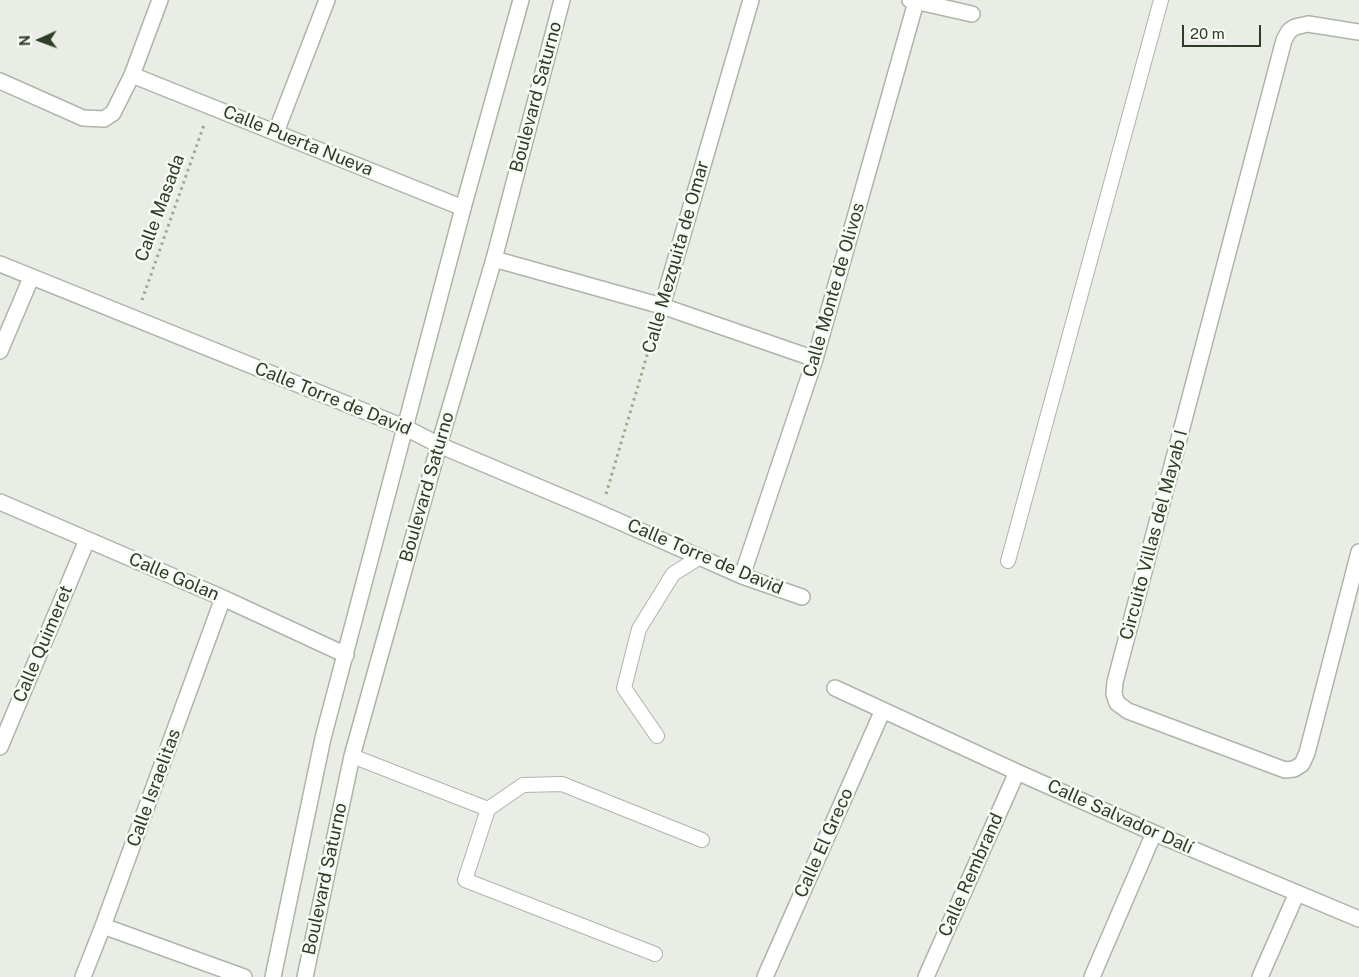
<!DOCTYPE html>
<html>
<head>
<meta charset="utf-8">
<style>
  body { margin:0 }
  #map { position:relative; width:1359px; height:977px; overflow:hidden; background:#e9ede6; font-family:"Public Sans",sans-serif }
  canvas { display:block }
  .north { position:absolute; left:15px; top:15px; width:50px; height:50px; -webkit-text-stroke:4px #f8faf6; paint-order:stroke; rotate:268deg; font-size:14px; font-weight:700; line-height:20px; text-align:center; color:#2e3d26 }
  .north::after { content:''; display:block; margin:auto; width:18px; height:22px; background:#2e3d26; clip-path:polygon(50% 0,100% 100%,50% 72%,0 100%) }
  .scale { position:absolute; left:1182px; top:25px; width:79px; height:22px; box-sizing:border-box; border:2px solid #2e3d26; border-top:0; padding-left:6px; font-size:15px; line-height:18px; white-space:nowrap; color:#2e3d26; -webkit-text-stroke:4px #f8faf6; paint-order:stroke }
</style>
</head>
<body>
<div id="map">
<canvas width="1359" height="977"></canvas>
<div class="north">N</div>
<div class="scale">20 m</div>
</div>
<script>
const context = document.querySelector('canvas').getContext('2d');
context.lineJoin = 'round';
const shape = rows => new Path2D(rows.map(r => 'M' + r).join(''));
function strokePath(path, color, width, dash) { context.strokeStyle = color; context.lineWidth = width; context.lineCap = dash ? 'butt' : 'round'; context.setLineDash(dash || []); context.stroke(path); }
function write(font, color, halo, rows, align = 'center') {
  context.font = font + ' "Public Sans",sans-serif'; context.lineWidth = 5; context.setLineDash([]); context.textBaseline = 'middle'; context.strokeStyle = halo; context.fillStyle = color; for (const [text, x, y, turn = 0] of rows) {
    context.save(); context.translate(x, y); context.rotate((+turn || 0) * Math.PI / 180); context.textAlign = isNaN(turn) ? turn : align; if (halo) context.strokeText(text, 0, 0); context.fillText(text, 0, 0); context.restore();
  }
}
const lane = shape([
  [1008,561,1161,0],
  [657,736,624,688,639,629,673,574,700,557],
  [352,756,488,809,465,880,655,954],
  [488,809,523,785,562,784,702,840]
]);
const street = shape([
  [910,0,972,14],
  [1359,32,1308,24,1295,27,1289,31,1284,40,1115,682,1114,694,1117,703,1128,711,1285,770,1294,769,1302,764,1307,753,1359,552],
  [132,75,463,208],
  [0,81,83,118,104,119,113,113,132,75,160,0],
  [276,132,327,0],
  [494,259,662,306,815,359],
  [0,264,406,428,439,445,600,513,742,576,802,597],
  [662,306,751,0],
  [0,351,31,278],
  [0,502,223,598,346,655],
  [742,576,815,359,916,2],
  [835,688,1017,772,1154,833,1359,919],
  [0,747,87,540],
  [103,926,244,977],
  [83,977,103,926,223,598],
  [765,977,883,710],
  [926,977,1017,772],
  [1092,977,1154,833],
  [1260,977,1297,893]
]);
const secondary = shape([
  [273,977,323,738,463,208,521,0],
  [305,977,352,756,439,445,494,259,562,0]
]);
strokePath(lane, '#adb5a9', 16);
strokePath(street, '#adb5a9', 18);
strokePath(secondary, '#aab5a2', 18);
strokePath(shape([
  [142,300,204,125],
  [606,494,656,325]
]), '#97ad8a', 3, [2.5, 4]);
strokePath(lane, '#fff', 14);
strokePath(street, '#fff', 15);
strokePath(secondary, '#fff', 15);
write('18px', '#2e3d26', '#f8faf6', [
  ["Boulevard Saturno",536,97,-75],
  ["Calle Puerta Nueva",298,141,22],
  ["Calle Masada",160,208,-70],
  ["Calle Mezquita de Omar",676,257,-74],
  ["Calle Monte de Olivos",834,290,-74],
  ["Calle Torre de David",333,399,22],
  ["Boulevard Saturno",427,487,-74],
  ["Circuito Villas del Mayab I",1154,535,-75],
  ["Calle Torre de David",705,557,23],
  ["Calle Golan",174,577,23],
  ["Calle Quimeret",43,644,-67],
  ["Calle Israelitas",154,788,-70],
  ["Calle Salvador Dalí",1120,817,24],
  ["Calle El Greco",824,843,-66],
  ["Calle Rembrand",971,875,-66],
  ["Boulevard Saturno",325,879,-78]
]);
</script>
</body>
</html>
